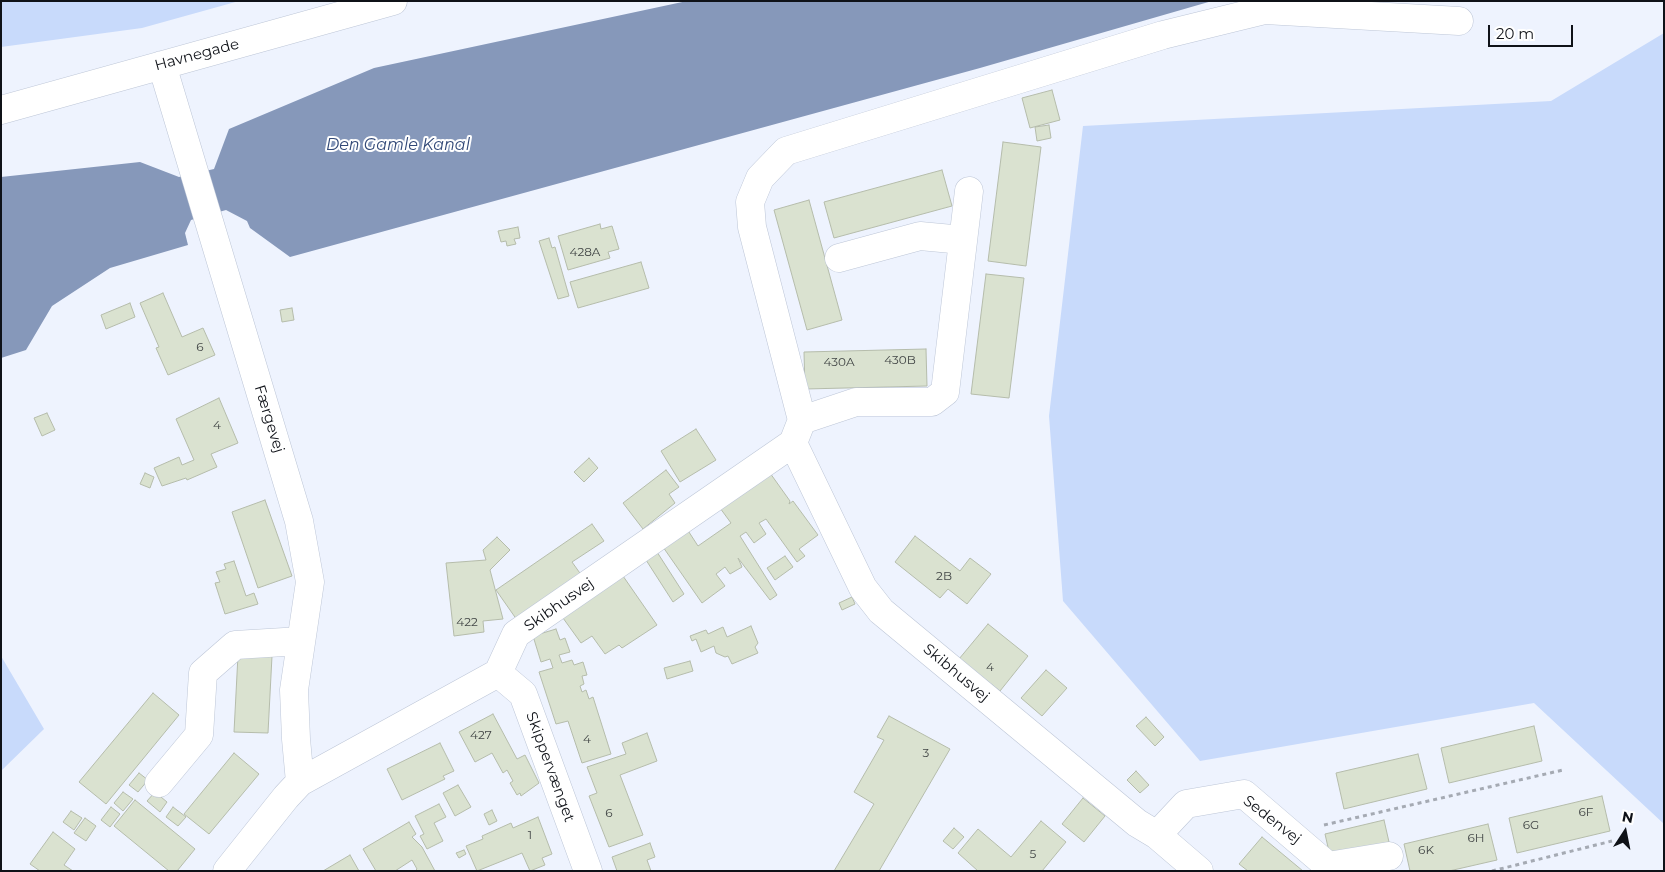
<!DOCTYPE html>
<html>
<head>
<meta charset="utf-8">
<style>
  body { margin:0 }
  #map { position:relative; width:1665px; height:872px; overflow:hidden; background:#eef3fe; font-family:Montserrat,sans-serif }
  canvas { display:block }
  .frame { position:absolute; inset:0; border:2px solid #0f1218; pointer-events:none }
  .north { position:absolute; left:1600px; top:807px; width:50px; height:50px; -webkit-text-stroke:4px #fff; paint-order:stroke; rotate:11deg; font-size:14px; font-weight:700; line-height:20px; text-align:center; color:#0f1218 }
  .north::after { content:''; display:block; margin:auto; width:18px; height:22px; background:#0f1218; clip-path:polygon(50% 0,100% 100%,50% 72%,0 100%) }
  .scale { position:absolute; left:1488px; top:25px; width:85px; height:22px; box-sizing:border-box; border:2px solid #0f1218; border-top:0; padding-left:6px; font-size:15px; line-height:18px; white-space:nowrap; color:#0f1218; -webkit-text-stroke:4px #fff; paint-order:stroke }
</style>
</head>
<body>
<div id="map">
<canvas width="1665" height="872"></canvas>
<div class="frame"></div>
<div class="north">N</div>
<div class="scale">20 m</div>
</div>
<script>
const context = document.querySelector('canvas').getContext('2d');
context.lineJoin = 'round';
function paint(path, color) { context.fillStyle = color; context.fill(path, 'evenodd'); }
const shape = rows => new Path2D(rows.map(r => 'M' + r).join(''));
function strokePath(path, color, width, dash) { context.strokeStyle = color; context.lineWidth = width; context.lineCap = dash ? 'butt' : 'round'; context.setLineDash(dash || []); context.stroke(path); }
function write(font, color, halo, rows, align = 'center') {
  context.font = font + ' Montserrat,sans-serif'; context.lineWidth = 4; context.setLineDash([]); context.textBaseline = 'middle'; context.strokeStyle = halo; context.fillStyle = color; for (const [text, x, y, turn = 0] of rows) {
    context.save(); context.translate(x, y); context.rotate((+turn || 0) * Math.PI / 180); context.textAlign = isNaN(turn) ? turn : align; if (halo) context.strokeText(text, 0, 0); context.fillText(text, 0, 0); context.restore();
  }
}
paint(shape([
  [1,1,239,1,142,28,1,47],
  [1664,33,1664,824,1534,703,1200,761,1063,601,1049,416,1083,126,1551,101],
  [1,656,44,729,1,771]
]), '#c8dafb');
paint(shape([
  [687,1,1212,1,980,68,290,257,250,228,247,221,226,210,191,220,185,233,188,245,110,268,52,306,26,350,1,358,1,177,140,162,179,177,214,169,229,129,374,68]
]), '#8698ba');
const building = shape([
  [1052,90,1060,120,1030,128,1022,98,1052,90],
  [1049,125,1051,138,1037,141,1035,127,1049,125],
  [1003,142,1041,147,1026,266,988,261,1003,142],
  [942,170,952,206,834,238,824,202,942,170],
  [809,200,842,320,807,330,774,210,809,200],
  [600,224,601,229,612,226,619,249,608,252,610,258,568,270,558,236,600,224],
  [518,227,520,238,514,239,516,244,507,246,506,241,501,242,498,231,518,227],
  [549,238,552,248,555,247,569,296,558,299,539,241,549,238],
  [641,262,649,288,578,308,570,282,641,262],
  [986,274,1024,278,1009,398,971,394,986,274],
  [163,293,182,337,203,328,215,355,168,375,156,348,159,347,140,303,163,293],
  [130,303,135,317,106,329,101,315,130,303],
  [292,308,294,320,282,322,280,310,292,308],
  [926,349,927,386,805,389,804,352,926,349],
  [219,398,238,443,211,454,217,467,187,480,186,478,162,486,154,468,179,457,182,465,194,460,176,419,219,398],
  [47,413,55,430,42,436,34,418,47,413],
  [696,429,716,460,680,482,661,451,696,429],
  [589,458,598,468,584,482,574,472,589,458],
  [666,470,679,487,669,494,675,503,643,529,623,503,666,470],
  [145,473,154,477,150,488,140,484,145,473],
  [770,473,790,501,789,504,793,501,818,535,799,549,805,556,797,562,766,519,759,523,766,534,754,543,746,532,740,536,777,595,770,600,738,558,742,567,730,574,725,567,716,574,725,586,702,603,663,547,687,529,698,546,731,523,720,508,770,473],
  [265,500,292,576,258,588,232,512,265,500],
  [592,524,604,541,572,562,582,576,517,620,496,590,592,524],
  [915,536,960,571,970,558,991,574,967,604,948,589,940,598,895,562,915,536],
  [497,537,510,550,490,570,503,619,483,621,484,632,454,636,446,563,486,560,483,550,497,537],
  [657,552,684,594,673,602,646,560,657,552],
  [785,556,793,567,775,580,767,568,785,556],
  [234,561,246,596,254,593,258,604,225,614,215,583,220,582,216,572,226,569,224,564,234,561],
  [623,576,657,625,622,648,619,645,605,654,592,636,581,643,563,618,623,576],
  [852,597,855,604,842,610,839,603,852,597],
  [988,624,1028,656,1000,691,959,659,988,624],
  [751,626,758,643,755,647,758,653,732,664,728,656,725,657,716,653,714,646,701,652,696,639,692,641,690,636,706,630,708,634,723,627,727,637,751,626],
  [556,629,560,640,565,638,570,652,559,655,562,663,572,660,574,665,583,662,587,675,582,676,584,684,580,686,582,692,586,690,589,699,593,697,611,754,582,763,568,721,556,724,539,672,553,668,550,659,541,662,533,636,556,629],
  [238,655,272,656,268,733,234,732,238,655],
  [690,661,693,671,667,679,664,668,690,661],
  [1046,670,1067,688,1042,716,1021,698,1046,670],
  [153,693,179,715,106,804,79,782,153,693],
  [493,714,517,759,525,755,539,783,521,796,520,793,517,795,510,783,513,781,507,770,503,773,492,753,475,762,459,732,493,714],
  [889,716,950,749,879,871,834,871,874,804,854,792,884,740,877,737,889,716],
  [1146,717,1164,737,1155,746,1136,726,1146,717],
  [1534,726,1542,761,1449,783,1441,748,1534,726],
  [647,733,657,761,620,775,643,835,609,847,589,796,597,793,587,767,626,754,622,743,647,733],
  [440,743,454,771,443,776,445,779,402,800,387,769,440,743],
  [234,753,259,774,209,834,184,814,234,753],
  [1418,754,1427,789,1344,809,1336,773,1418,754],
  [1136,771,1149,785,1140,793,1127,780,1136,771],
  [139,773,148,780,138,792,129,785,139,773],
  [458,785,471,807,455,816,443,793,458,785],
  [123,792,133,799,123,811,114,803,123,792],
  [155,792,167,802,160,812,147,801,155,792],
  [1602,796,1610,831,1517,853,1509,818,1602,796],
  [1083,798,1105,816,1084,842,1062,824,1083,798],
  [135,800,195,849,177,871,169,871,114,826,135,800],
  [439,804,446,817,434,823,443,841,427,849,420,836,424,834,415,816,439,804],
  [111,807,120,814,110,827,101,820,111,807],
  [173,807,186,817,178,826,166,817,173,807],
  [492,810,497,821,489,825,484,814,492,810],
  [71,811,82,818,74,830,63,822,71,811],
  [538,817,552,854,542,858,545,865,530,871,522,853,477,871,466,846,483,839,482,836,511,823,513,828,538,817],
  [85,818,96,826,86,841,74,833,85,818],
  [1384,820,1389,842,1330,856,1325,834,1384,820],
  [1041,821,1066,842,1042,871,978,871,958,853,978,829,1011,857,1041,821],
  [409,822,416,834,412,837,422,847,435,871,415,871,417,869,412,860,395,871,376,871,363,849,409,822],
  [1488,824,1497,860,1449,871,1410,871,1404,844,1488,824],
  [954,828,964,837,953,849,943,841,954,828],
  [53,832,75,849,64,865,73,871,40,871,30,864,53,832],
  [1262,837,1303,871,1248,871,1239,864,1262,837],
  [650,843,655,857,647,860,651,871,617,871,612,857,650,843],
  [464,850,466,854,459,858,456,853,464,850],
  [350,855,359,871,323,871,350,855]
]);
paint(building, '#dae2d0');
strokePath(building, '#b5bcab', 1);
const minor = shape([
  [162,65,299,521,310,582,294,690,296,739,300,782],
  [1,110,393,1],
  [839,258,920,236,963,240],
  [802,420,752,227,750,202,760,178,786,151,1163,35,1265,10,1459,21],
  [793,443,863,588,881,611,1137,823,1157,835,1199,871],
  [498,673,523,694,588,871],
  [159,783,199,735,203,673,235,645,301,641],
  [1157,835,1186,804,1244,794,1328,866,1389,856],
  [227,871,286,797,300,782,498,673,516,634,793,443,802,420,856,402,932,402,945,392,969,191]
]);
strokePath(minor, '#bdc6d7', 29);
strokePath(shape([
  [1324,825,1563,770],
  [1492,871,1612,841]
]), '#a5aab3', 3, [4, 4]);
strokePath(minor, '#fff', 28);
write('12px', '#424646', null, [
  ["428A",585,252],
  ["6",200,347],
  ["430B",900,360],
  ["430A",839,362],
  ["4",217,425],
  ["2B",944,576],
  ["422",467,622],
  ["4",990,667],
  ["427",481,735],
  ["4",587,739],
  ["3",926,753],
  ["6F",1586,812],
  ["6",609,813],
  ["6G",1531,825],
  ["1",530,835],
  ["6H",1476,838],
  ["6K",1426,850],
  ["5",1033,854]
]);
write('15px', '#0f1218', '#fff', [
  ["Havnegade",197,55,-15],
  ["Færgevej",269,419,73],
  ["Skibhusvej",559,605,-35],
  ["Skibhusvej",956,673,40],
  ["Skippervænget",550,767,70],
  ["Sedenvej",1272,820,38]
]);
write('italic 16px', '#314877', '#fff', [
  ["Den Gamle Kanal",398,145]
]);
</script>
</body>
</html>
